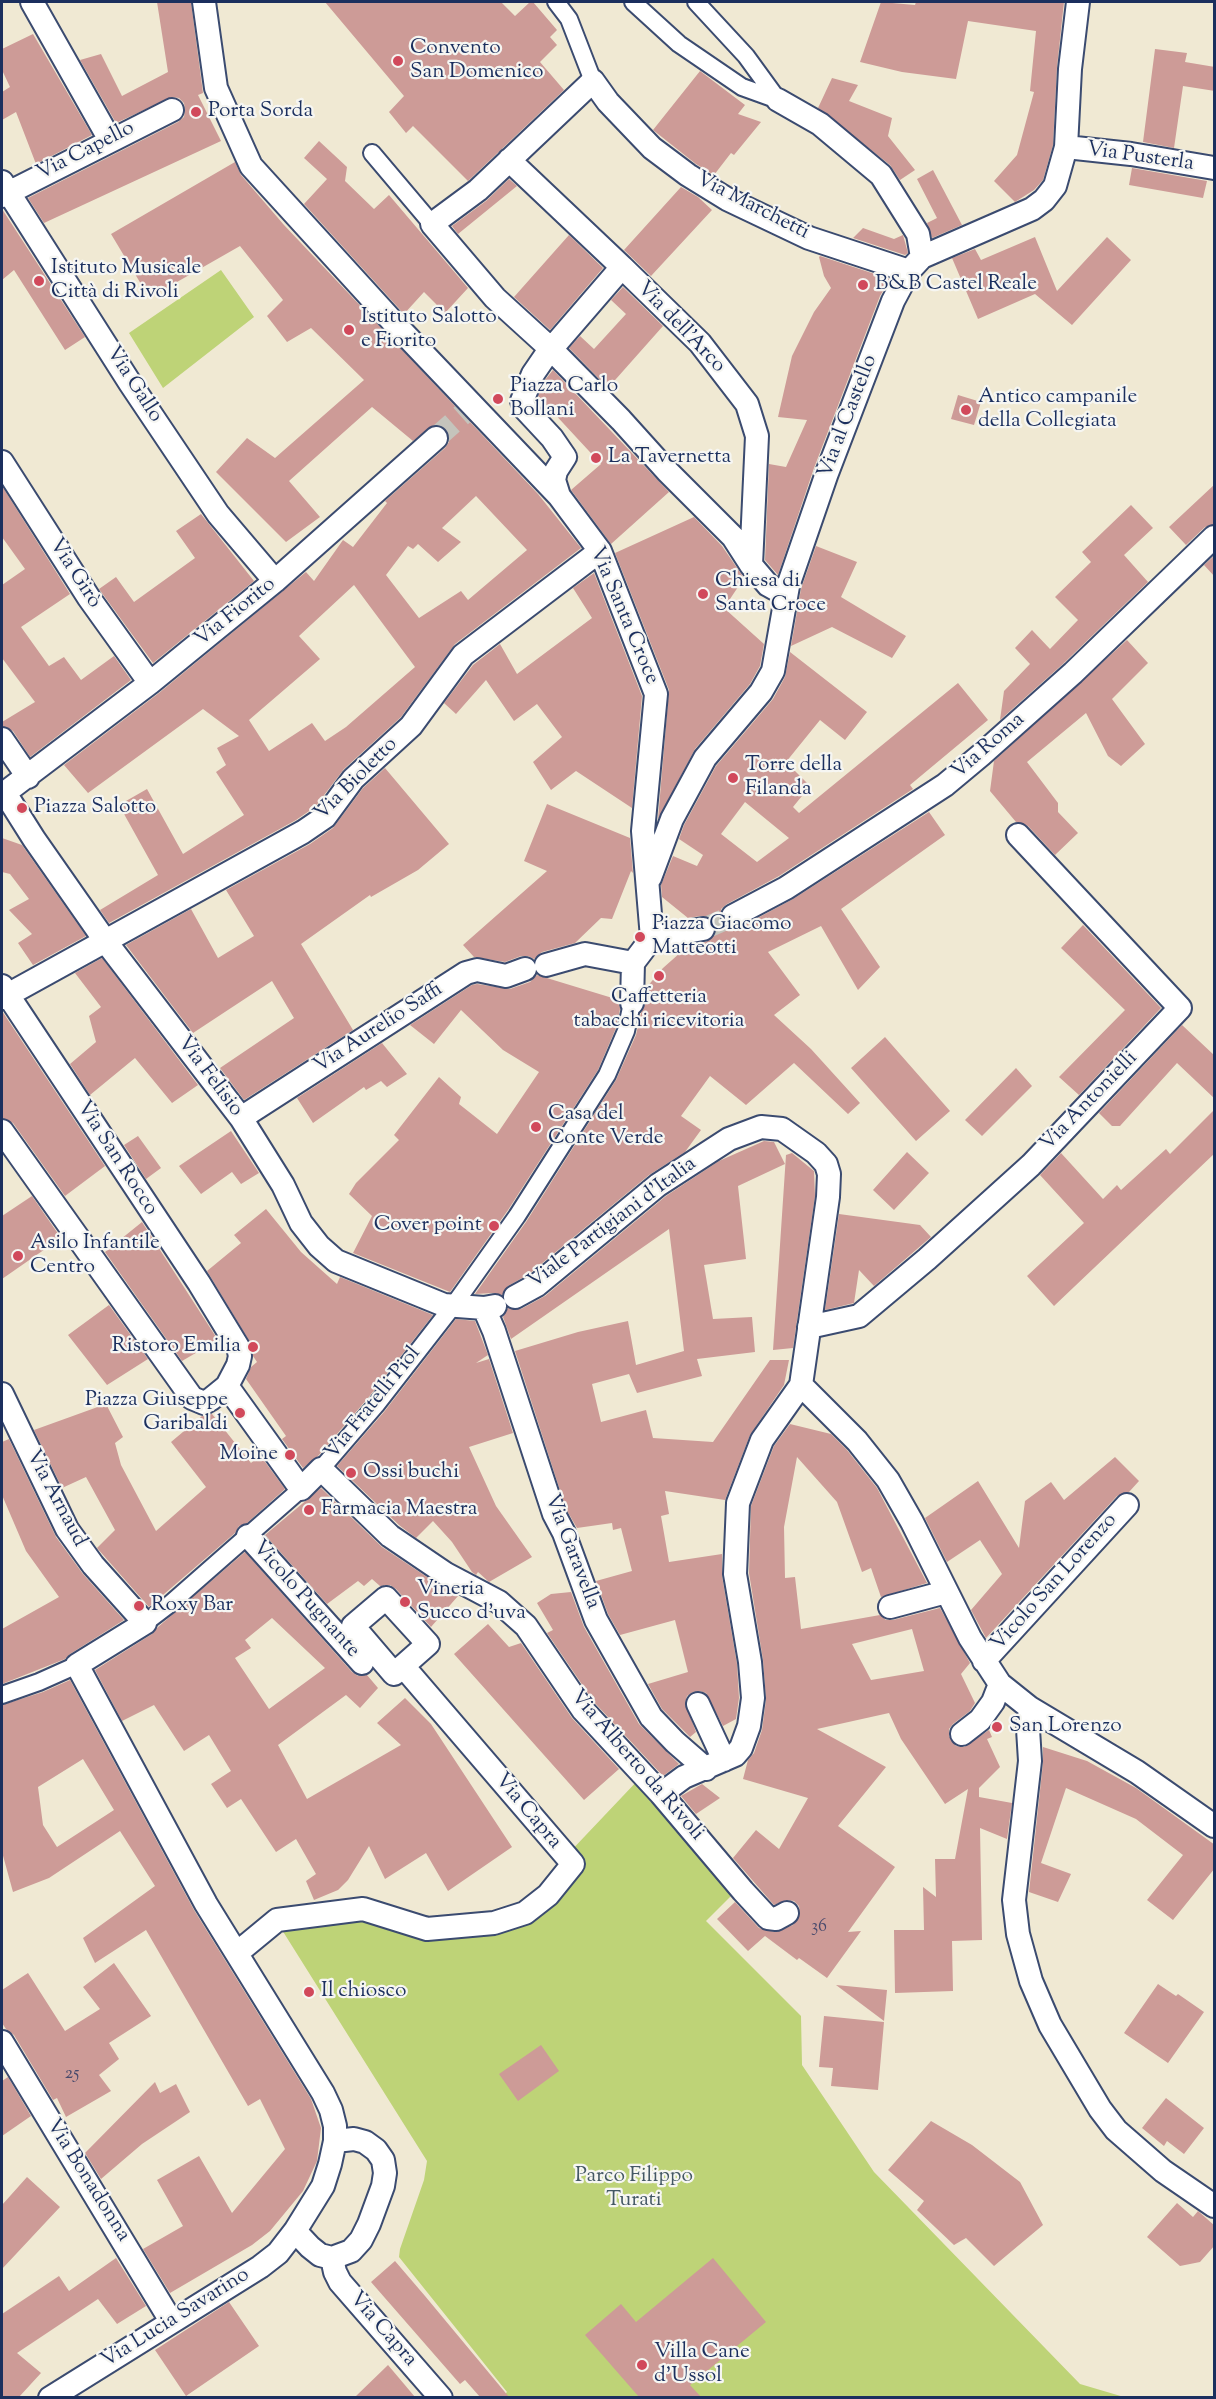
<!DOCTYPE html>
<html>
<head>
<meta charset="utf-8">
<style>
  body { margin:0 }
  #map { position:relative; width:1216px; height:2399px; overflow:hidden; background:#f0e9d3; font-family:"Sorts Mill Goudy",serif }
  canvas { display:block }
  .frame { position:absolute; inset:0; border:3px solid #1b2f5e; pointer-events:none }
</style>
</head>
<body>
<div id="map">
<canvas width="1216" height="2399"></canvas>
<div class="frame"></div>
</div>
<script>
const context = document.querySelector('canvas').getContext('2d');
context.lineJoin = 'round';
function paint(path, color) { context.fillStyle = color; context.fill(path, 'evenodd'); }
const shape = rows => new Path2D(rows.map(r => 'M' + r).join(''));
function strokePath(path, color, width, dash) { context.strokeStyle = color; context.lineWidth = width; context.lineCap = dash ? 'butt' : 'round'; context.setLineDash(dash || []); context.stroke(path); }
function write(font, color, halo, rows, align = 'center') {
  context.font = font + ' "Sorts Mill Goudy",serif'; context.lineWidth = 4.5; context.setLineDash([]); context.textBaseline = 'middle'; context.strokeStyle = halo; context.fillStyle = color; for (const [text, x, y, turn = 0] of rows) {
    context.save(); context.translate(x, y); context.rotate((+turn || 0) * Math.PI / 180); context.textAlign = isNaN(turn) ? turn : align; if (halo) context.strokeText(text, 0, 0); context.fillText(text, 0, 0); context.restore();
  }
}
paint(shape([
  [221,270,254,317,163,388,129,333],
  [640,1778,736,1891,706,1921,801,2016,802,2065,874,2172,1080,2384,1124,2397,502,2397,507,2392,399,2257,400,2249,424,2180,427,2161,277,1922,362,1911,427,1931,528,1915,567,1855]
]), '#bed377');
paint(shape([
  [157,2,191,2,203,93,198,95,221,141,44,223,28,198,178,122,184,117,185,110,184,103,179,98,172,97,116,123,80,60,101,54,122,96,168,72],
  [325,2,501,2,515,16,530,2,533,2,557,30,550,37,557,45,540,62,564,90,468,181,413,126,406,133,389,112,404,96],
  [881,2,915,5,916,2,1064,2,1057,67,1053,145,1043,180,1034,190,1015,202,994,181,1017,155,1034,92,1030,91,1036,31,968,21,956,79,902,72,860,62],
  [33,34,92,135,36,164,16,112,2,120,2,92,10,87,2,70,2,49],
  [1155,49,1187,53,1185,62,1215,67,1215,91,1183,86,1174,148,1143,142],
  [700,71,745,105,738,114,761,122,734,155,731,153,714,175,696,164,653,130],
  [832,78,858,85,849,101,892,118,888,136,915,170,900,180,890,165,818,108],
  [319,141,347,167,345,181,374,209,389,195,468,288,445,313,424,292,404,314,304,204,327,179,304,158],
  [235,162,241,175,284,225,538,494,581,548,455,644,401,717,344,769,315,807,296,820,109,923,100,910,158,875,119,805,147,789,183,854,244,815,216,772,226,765,217,748,239,736,203,709,88,793,64,765,159,693,306,572,314,581,343,540,353,547,387,503,385,501,445,448,449,442,446,430,441,425,434,425,413,441,372,407,289,481,320,517,286,542,216,472,247,438,275,458,364,380,311,328,287,342,267,316,283,300,240,246,156,294,147,294,111,234],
  [476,496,527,550,468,600,461,591,419,618,386,575,408,546,413,549,418,544,438,562,461,542,442,528],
  [354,585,415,667,346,727,325,741,312,723,269,751,249,720,320,659,299,636],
  [1132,168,1207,181,1203,198,1129,185],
  [933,170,962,225,932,238,927,223,937,218,917,179],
  [509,179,517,186,458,234,452,226,486,201],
  [681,187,698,197,712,210,651,276,624,250],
  [2,209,85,337,65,350,14,270,2,280],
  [863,228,894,239,903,235,908,253,905,255,853,238],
  [569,235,603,268,550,330,514,297],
  [1035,237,1057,291,1107,237,1131,260,1072,325,1035,294,978,319,952,258,975,249,981,260],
  [820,256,890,279,880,296,814,468,778,575,765,560,769,464,786,467,807,420,778,417,792,356,814,312,831,288,824,276,819,257],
  [623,287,663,326,608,388,569,348,580,336,594,349,626,314,611,300],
  [553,370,669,492,611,544,571,490,601,464,538,396,545,380],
  [958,395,981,402,974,425,951,419],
  [1215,484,1215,524,1205,527,1186,545,1169,527],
  [2,486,70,594,21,627,49,666,64,657,81,680,114,656,131,680,30,757,13,731,2,726,2,722,35,702,2,658,2,585,25,569,2,537],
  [1131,505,1153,528,1124,555,1148,582,1064,663,1000,720,1004,691,1030,664,1015,648,1032,630,1050,649,1078,620,1055,597,1091,562,1082,552],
  [201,514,254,581,153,663,99,589,116,577,134,602,195,558,176,531],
  [694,517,722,546,744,578,724,608,764,644,760,666,750,684,695,749,658,819,669,690,615,553],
  [816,546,857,562,841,597,906,636,892,658,832,627,791,646,801,589],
  [1215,555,1215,577,1204,565],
  [594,573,642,696,632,808,576,771,551,790,533,762,562,737,537,704,514,721,486,680,456,714,444,703,473,665,500,644,517,674,592,618,573,588],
  [1127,640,1148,663,1112,699,1145,744,1121,766,1108,756,1086,713,1027,762,1058,803,1058,812,1078,833,1055,855,1028,826,1016,822,990,791,994,761],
  [790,652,867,712,845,740,820,720,786,762,810,786,793,807,799,813,958,683,988,720,910,785,913,789,779,876,727,904,721,909,721,922,725,927,732,929,739,928,793,899,929,812,945,835,841,909,880,967,858,990,821,926,768,952,800,995,774,1015,811,1049,860,1103,848,1114,794,1063,746,1105,710,1076,681,1116,701,1130,685,1152,649,1175,529,1274,508,1286,502,1295,493,1293,475,1294,526,1222,616,1080,636,1035,641,1013,645,1004,646,988,663,968,689,945,706,942,715,934,716,927,713,920,701,916,688,918,662,897,661,885,673,856,697,866,703,855,679,839,684,825,716,766,773,699,785,677],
  [745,802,789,838,757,862,721,834],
  [385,768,449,844,418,870,371,897,370,895,301,944,353,1030,244,1100,220,1068,294,1018,272,981,193,1033,126,945,191,909,218,958,254,936,226,890,310,844,333,828,363,788],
  [547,804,630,838,633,873,631,871,612,919,601,918,575,943,542,952,534,959,528,956,521,956,505,962,474,957,463,945,547,871,524,861],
  [2,838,22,845,86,936,33,965,18,943,32,934,9,910,29,899,10,874,2,872],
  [1083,925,1161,1008,1079,1095,1059,1077,1125,1010,1061,948],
  [102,958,198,1085,172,1103,135,1058,90,1095,70,1064,96,1042,89,1016,101,1007,75,973],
  [537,975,619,1000,620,1009,616,1028,598,1070,508,1210,450,1292,353,1253,372,1216,349,1194,356,1183,399,1140,394,1135,439,1077,461,1097,459,1104,497,1134,539,1072,503,1050,461,1010,434,1044,410,1025,472,985,477,984,510,989,530,982],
  [2,1011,105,1166,65,1196,13,1123,2,1118],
  [1182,1025,1215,1056,1215,1099,1177,1063,1120,1126,1112,1126,1099,1113],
  [885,1037,950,1111,916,1141,851,1068],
  [382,1043,407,1074,387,1087,381,1081,366,1090,364,1087,313,1123,297,1098],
  [1016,1068,1032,1086,982,1136,965,1120],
  [1215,1109,1215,1153,1054,1306,1027,1276,1084,1223,1040,1175,1061,1153,1103,1199,1117,1185,1121,1190,1166,1149,1170,1154],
  [231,1131,259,1173,241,1184,232,1172,201,1194,179,1166],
  [138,1136,161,1168,146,1179,124,1145],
  [764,1141,774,1142,785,1164,738,1186,746,1259,704,1265,713,1319,752,1317,755,1352,697,1359,702,1376,637,1393,629,1374,592,1384,601,1422,646,1410,653,1438,713,1442,770,1360,789,1360,784,1385,750,1435,725,1500,665,1491,669,1514,661,1516,669,1562,722,1554,722,1576,737,1664,739,1698,736,1719,723,1726,706,1693,700,1691,693,1692,687,1696,685,1703,696,1732,690,1737,662,1709,648,1684,688,1672,675,1620,620,1635,608,1614,596,1581,632,1571,621,1528,613,1530,612,1523,577,1528,566,1509,515,1351,578,1332,628,1321,636,1365,684,1351,669,1229,511,1339,503,1317,508,1308,521,1309,545,1296,666,1196,719,1161],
  [907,1152,929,1173,894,1210,873,1190],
  [792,1153,814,1171,815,1196,793,1348,773,1350,786,1155],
  [32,1196,61,1238,2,1279,2,1216],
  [266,1209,301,1252,337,1284,340,1277,433,1315,368,1398,318,1456,303,1468,282,1439,286,1436,246,1379,251,1367,257,1362,253,1356,251,1344,207,1271,241,1243,234,1235],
  [839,1214,920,1225,931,1237,874,1286,859,1270,854,1303,825,1310],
  [142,1222,218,1340,182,1361,105,1252],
  [109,1305,148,1359,107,1385,68,1335],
  [456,1319,475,1321,488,1355,476,1363,489,1359,513,1433,469,1447,496,1506,532,1557,489,1582,478,1572,476,1575,472,1572,452,1542,433,1521,416,1538,399,1525,337,1466,384,1412],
  [106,1404,123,1437,115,1443,121,1465,156,1531,206,1487,171,1442,202,1416,212,1414,251,1463,260,1455,285,1489,247,1523,239,1526,235,1533,149,1607,97,1548,115,1530,86,1477,62,1488,34,1430],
  [790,1424,831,1434,847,1450,877,1488,927,1583,881,1597,871,1568,862,1572,837,1502,797,1457,784,1527,785,1578,795,1577,801,1629,880,1615,886,1620,893,1620,940,1608,970,1663,961,1674,975,1703,970,1711,953,1724,949,1729,949,1736,956,1746,964,1747,989,1730,992,1737,987,1739,1000,1767,979,1788,979,1797,1012,1803,1007,1839,980,1828,982,1940,952,1941,953,1991,895,1993,894,1930,924,1930,923,1887,936,1897,935,1859,955,1859,968,1789,945,1804,901,1739,889,1713,817,1729,886,1767,838,1826,895,1867,848,1932,861,1931,827,1978,799,1958,797,1960,765,1936,748,1951,717,1919,735,1902,759,1928,775,1932,793,1925,800,1914,799,1906,794,1901,787,1900,774,1905,733,1858,756,1830,779,1849,808,1798,743,1779,748,1760,754,1753,762,1730,766,1700,763,1660,749,1573,751,1506,774,1446],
  [912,1629,924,1671,871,1680,852,1644],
  [9,1439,56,1537,83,1574,124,1620,70,1654,65,1659,2,1684,2,1629,59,1597,26,1551,2,1495,2,1442],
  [1115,1457,1139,1481,1129,1492,1117,1496,986,1638,971,1610,1002,1574,980,1540,947,1562,925,1518,978,1481,1019,1548,1025,1501,1051,1482,1064,1500],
  [321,1488,382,1547,439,1585,458,1596,431,1627,396,1589,390,1585,380,1586,372,1579,364,1586,358,1581,327,1604,265,1535],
  [245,1552,352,1672,358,1676,367,1675,378,1688,360,1708,346,1695,278,1745,307,1799,401,1745,377,1723,405,1698,431,1724,512,1847,448,1891,426,1853,385,1879,369,1846,348,1880,338,1890,314,1900,306,1881,316,1874,296,1839,276,1852,241,1799,227,1808,211,1784,231,1771,209,1735,184,1751,154,1705,122,1721,95,1670,152,1634,158,1627],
  [272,1618,325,1668,269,1709,235,1658,251,1648,245,1640],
  [571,1592,584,1627,639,1724,679,1764,663,1776,594,1702,547,1633,553,1630,537,1603,551,1594],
  [488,1624,509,1647,521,1643,572,1718,619,1769,584,1800,454,1654],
  [70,1680,194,1910,311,2099,321,2128,317,2161,303,2191,270,2231,252,2245,170,2293,143,2249,183,2226,157,2180,199,2156,232,2213,285,2149,260,2099,248,2106,146,1930,95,1963,83,1938,155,1886,120,1831,49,1878,13,1892,2,1852,2,1705,43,1692],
  [83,1759,114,1810,57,1847,43,1825,38,1787],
  [1043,1747,1087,1761,1136,1788,1215,1845,1215,1868,1173,1920,1147,1900,1183,1855,1136,1819,1066,1788,1041,1863,1071,1874,1058,1902,1029,1892,1043,1763],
  [702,1784,720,1798,696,1814,681,1796],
  [114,1963,151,2016,109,2043,119,2059,99,2075,111,2091,66,2117,57,2098,53,2100,14,2035,6,2029,2,2023,2,1990,28,1973,65,2031,100,2009,83,1987],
  [1158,1984,1176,1996,1178,1994,1204,2012,1168,2063,1124,2033],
  [836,1985,887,1990,884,2021],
  [824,2016,884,2022,878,2090,831,2086,833,2068,819,2067],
  [541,2045,559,2071,518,2101,499,2074],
  [8,2077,31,2116,2,2136,2,2081],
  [155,2082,160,2093,176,2084,190,2112,142,2144,101,2179,85,2153],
  [1166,2098,1204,2128,1184,2154,1167,2141,1164,2146,1142,2128],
  [931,2121,972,2145,1020,2182,1043,2225,994,2266,966,2238,954,2245,917,2210,924,2201,888,2170],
  [27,2177,60,2207,2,2269,2,2205],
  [1177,2203,1193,2217,1198,2211,1215,2226,1215,2245,1200,2262,1180,2266,1147,2237],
  [116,2258,146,2306,117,2324,98,2299,17,2353,41,2373,19,2397,2,2397,2,2314,59,2276,69,2291],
  [713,2258,766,2322,690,2385,701,2397,639,2397,585,2335,621,2304,636,2322],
  [395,2261,425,2296,509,2397,480,2397,465,2380,460,2384,371,2282],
  [229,2302,259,2346,186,2396,155,2350],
  [388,2365,415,2397,355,2397]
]), '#cd9b97');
strokePath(shape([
  [436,438,472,406],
  [703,929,733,916]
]), '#c5c4bc', 22, [22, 11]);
const pedestrian = shape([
  [556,2,569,19,593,81],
  [633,2,679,44,742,87,778,100,746,56,696,2],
  [372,153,432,224],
  [321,1469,376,1405,453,1306,517,1216,607,1075,626,1031,632,1003],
  [145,1623,170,1604,301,1489],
  [2,1695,39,1682,77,1665]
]);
const minor = shape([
  [32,2,110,140],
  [204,2,216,88,251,166,395,324,559,496,600,551,656,694,643,831,652,938],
  [778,100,820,124,881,175,918,234,922,257],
  [1066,147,1131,154,1214,168],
  [509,160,622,267,546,355,533,374,522,401,525,409,552,438,565,457,556,471,554,480,559,496],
  [2,182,130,383,218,514,275,581],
  [2,196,172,110],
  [622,267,700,343,747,404,757,436,751,565],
  [2,462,89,598,150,683],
  [786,595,768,585,751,565,733,537,667,471,621,420,551,349,495,298,432,224,478,190,593,81,608,102,652,148,688,175,727,199,809,238,909,271],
  [2,739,28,777],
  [5,793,34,839,106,942,241,1118,283,1185,301,1223,319,1246,336,1261,444,1305,484,1308,495,1306],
  [2,795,150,683,275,581,436,438],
  [650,878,672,819,705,758,761,692,773,671,788,586,827,473,893,301,909,271,922,257,1032,209,1044,200,1055,186,1066,147,1070,69,1078,2],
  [733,916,786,888,945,785,981,755,1073,673,1214,537],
  [546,965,585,954,633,963],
  [2,986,199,1283,238,1347,240,1356,238,1365,227,1386,211,1399,204,1403,192,1398,2,1131],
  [2,998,303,832,325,817,353,779,411,726,463,655,600,551],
  [632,1003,633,963,652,938,703,929],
  [241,1118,466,973,477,970,506,976,525,969],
  [515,1297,537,1285,658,1185,729,1139,761,1127,782,1129,816,1153,826,1164,829,1174,828,1197,801,1385,762,1440,738,1503,735,1574,750,1662,753,1698,749,1726,741,1748,735,1755,684,1777,661,1794],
  [484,1308,494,1331,554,1514,564,1533,596,1620,651,1717,675,1742,706,1769],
  [809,1327,859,1316,927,1259,1031,1165,1180,1008,1018,835],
  [801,1385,857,1441,888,1480,912,1522,970,1638,1000,1684,1030,1708,1137,1772,1214,1826],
  [227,1386,301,1489,321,1469,390,1536,446,1574,499,1602,526,1626,583,1710,661,1794,743,1891,768,1918,776,1919,787,1913],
  [2,1394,67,1529,93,1565,145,1623,77,1665,206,1904,323,2093,331,2110,335,2126,335,2141],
  [248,1536,362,1663],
  [386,1598,428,1644,394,1674,353,1626,386,1598],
  [890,1607,946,1592],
  [984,1661,1127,1505],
  [698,1704,724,1760],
  [1030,1708,1028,1729,1030,1761,1014,1900,1018,1934,1031,1981,1050,2025,1100,2109,1116,2130,1163,2171,1214,2206],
  [962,1734,980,1720,993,1702,1000,1684],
  [237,1953,277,1920,363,1909,427,1929,494,1923,525,1913,548,1895,573,1864,403,1666],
  [2,2042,171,2321],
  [332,2258,335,2272,340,2282,441,2398],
  [50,2398,260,2267,278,2253,295,2231,323,2186,330,2164,335,2141,354,2139,365,2142,376,2150,383,2160,385,2173,383,2186,369,2224,361,2240,351,2251,332,2258,320,2255,310,2247,295,2231]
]);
strokePath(pedestrian, '#3b4b70', 20);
strokePath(minor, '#3b4b70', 26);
strokePath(pedestrian, '#fff', 16);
strokePath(minor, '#fff', 22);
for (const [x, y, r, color] of [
  [398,61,6,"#d1495b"],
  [196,112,6,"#d1495b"],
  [39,281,6,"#d1495b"],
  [863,285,6,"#d1495b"],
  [349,330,6,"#d1495b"],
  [498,399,6,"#d1495b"],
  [966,410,6,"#d1495b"],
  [596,458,6,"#d1495b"],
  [703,594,6,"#d1495b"],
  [733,778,6,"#d1495b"],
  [22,808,6,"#d1495b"],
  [640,937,6,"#d1495b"],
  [659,976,6,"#d1495b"],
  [536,1127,6,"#d1495b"],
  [494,1226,6,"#d1495b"],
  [18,1256,6,"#d1495b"],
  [253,1347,6,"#d1495b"],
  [240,1413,6,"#d1495b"],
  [290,1455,6,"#d1495b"],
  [351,1473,6,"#d1495b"],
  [309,1510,6,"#d1495b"],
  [405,1602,6,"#d1495b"],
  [139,1606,6,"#d1495b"],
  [997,1727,6,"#d1495b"],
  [309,1992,6,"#d1495b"],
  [642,2365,6,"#d1495b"]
]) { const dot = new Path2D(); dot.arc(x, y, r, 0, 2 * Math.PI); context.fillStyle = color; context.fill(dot); strokePath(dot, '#f6f6f2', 2); }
write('18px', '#484a6c', null, [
  ["36",819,1928],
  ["25",72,2075]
]);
write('21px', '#1b2f5e', '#f6f6f2', [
  ["Convento",410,49],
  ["San Domenico",410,73],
  ["Porta Sorda",208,112],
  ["Istituto Musicale",51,269],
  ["Città di Rivoli",51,293],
  ["B&B Castel Reale",875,285],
  ["Istituto Salotto",361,318],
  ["e Fiorito",361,342],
  ["Piazza Carlo",510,387],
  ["Bollani",510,411],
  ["Antico campanile",978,398],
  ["della Collegiata",978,422],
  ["La Tavernetta",608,458],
  ["Chiesa di",715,582],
  ["Santa Croce",715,606],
  ["Torre della",745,766],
  ["Filanda",745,790],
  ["Piazza Salotto",34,808],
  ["Piazza Giacomo",652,925],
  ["Matteotti",652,949],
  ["Caffetteria",659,998,"center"],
  ["tabacchi ricevitoria",659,1022,"center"],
  ["Casa del",548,1115],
  ["Conte Verde",548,1139],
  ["Cover point",482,1226,"right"],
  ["Asilo Infantile",30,1244],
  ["Centro",30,1268],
  ["Ristoro Emilia",241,1347,"right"],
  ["Piazza Giuseppe",228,1401,"right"],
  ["Garibaldi",228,1425,"right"],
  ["Moine",278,1455,"right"],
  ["Ossi buchi",363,1473],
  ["Farmacia Maestra",321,1510],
  ["Vineria",417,1590],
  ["Succo d'uva",417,1614],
  ["Roxy Bar",151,1606],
  ["San Lorenzo",1009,1727],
  ["Il chiosco",321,1992],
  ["Villa Cane",654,2353],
  ["d'Ussol",654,2377]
], 'left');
write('21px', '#1b2f5e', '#f6f6f2', [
  ["Via Capello",86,152,-27],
  ["Via Pusterla",1140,158,8],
  ["Via Marchetti",752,207,27],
  ["Via dell'Arco",680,328,46],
  ["Via Gallo",133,385,57],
  ["Via al Castello",849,417,-69],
  ["Via Girò",74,574,57],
  ["Via Fiorito",236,613,-39],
  ["Via Santa Croce",623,616,67],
  ["Via Roma",989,747,-41],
  ["Via Bioletto",357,780,-45],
  ["Via Aurelio Saffi",379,1029,-33],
  ["Via Felisio",209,1077,53],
  ["Via Antonielli",1090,1102,-46],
  ["Via San Rocco",116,1159,57],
  ["Viale Partigiani d'Italia",613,1224,-37],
  ["Via Fratelli Piol",374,1404,-51],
  ["Via Arnaud",55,1499,62],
  ["Via Garavella",571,1552,69],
  ["Vicolo San Lorenzo",1055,1583,-48],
  ["Vicolo Pugnante",305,1600,48],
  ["Via Alberto da Rivoli",636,1766,49],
  ["Via Capra",527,1812,50],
  ["Via Bonadonna",87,2181,58],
  ["Via Lucia Savarino",176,2319,-32],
  ["Via Capra",382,2330,49]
]);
write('21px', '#445864', '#f6f6f2', [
  ["Parco Filippo",634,2177],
  ["Turati",634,2201]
]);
</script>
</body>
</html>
